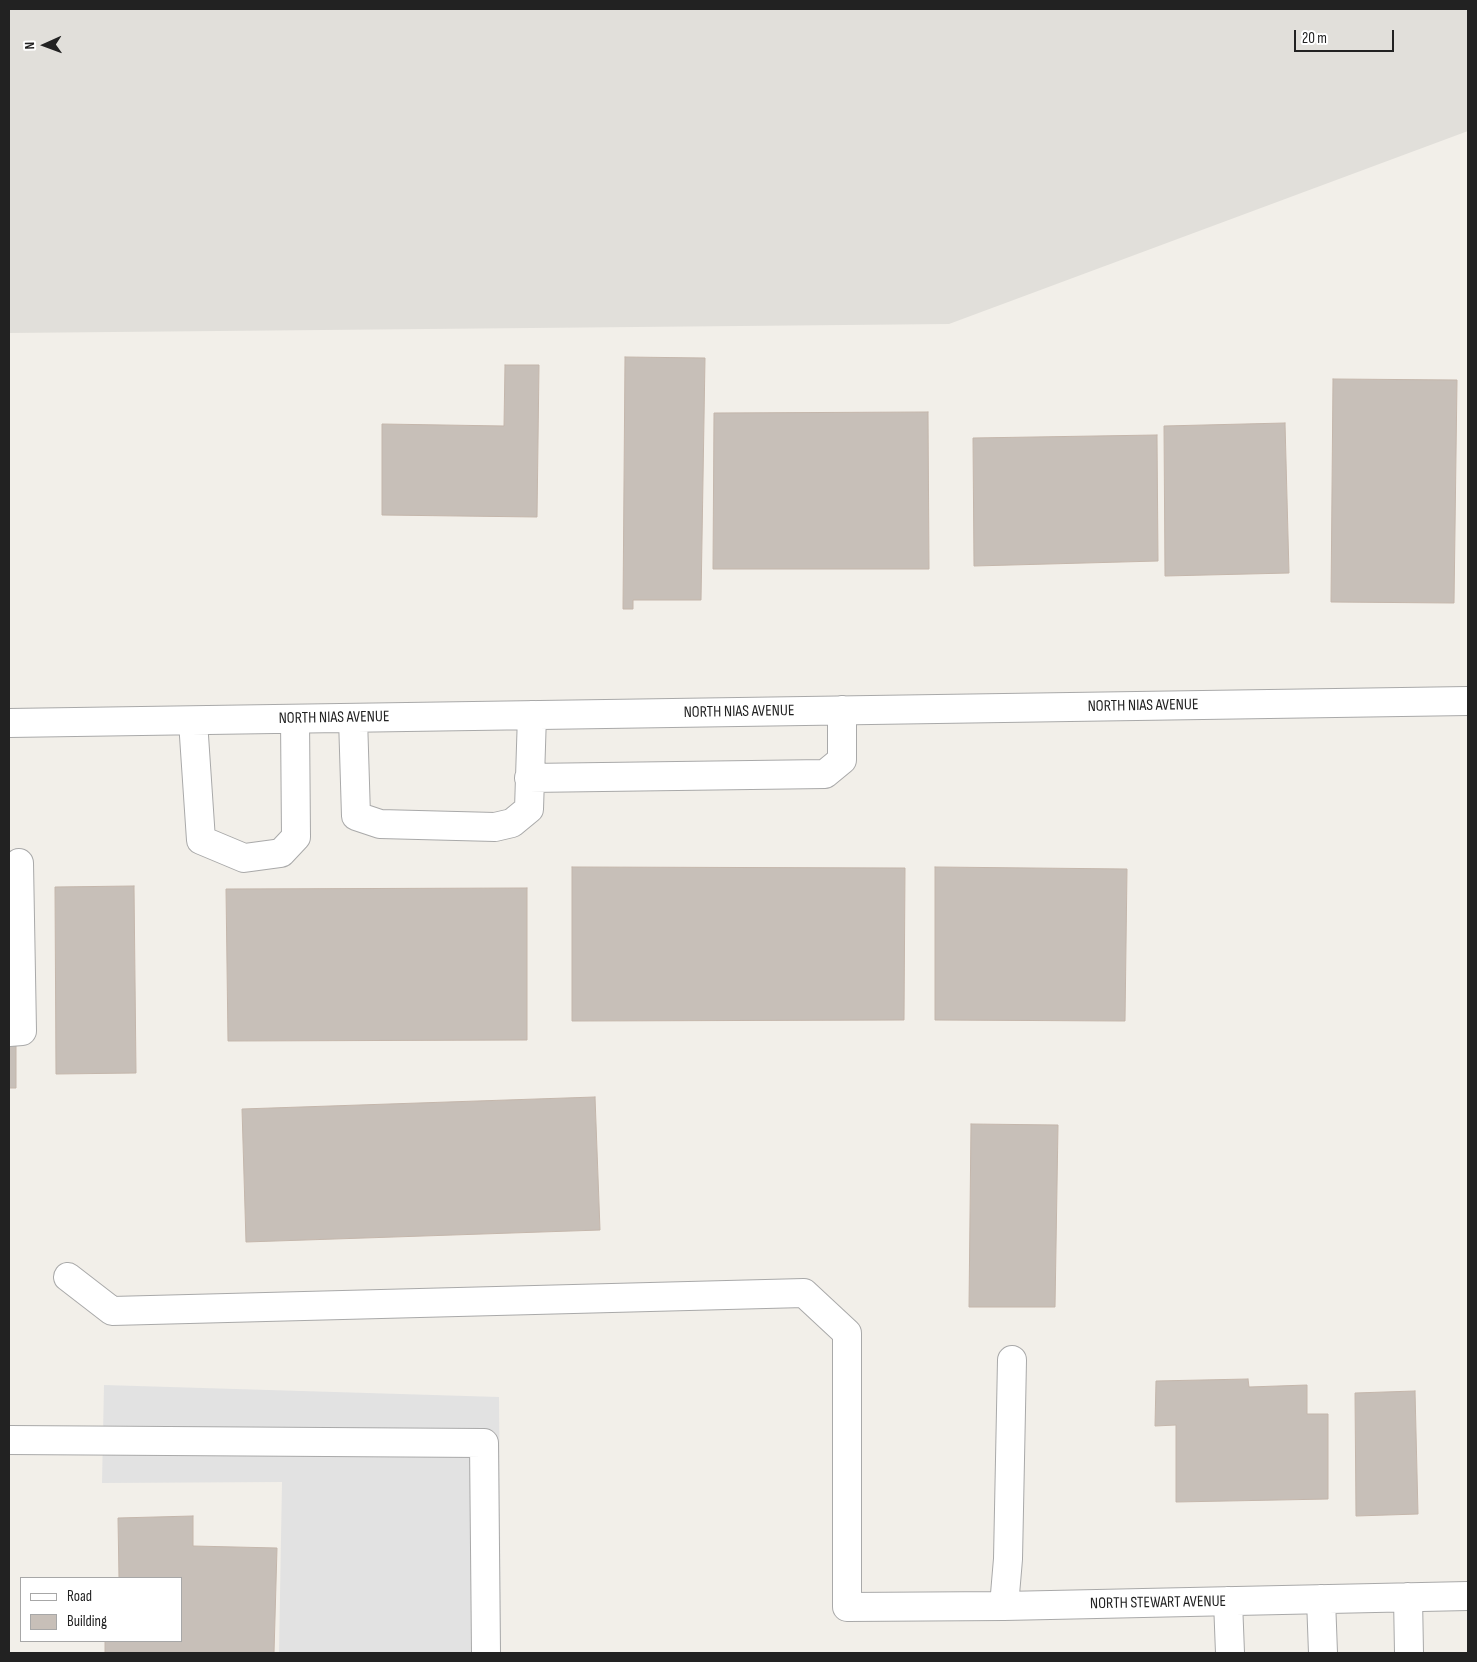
<!DOCTYPE html>
<html>
<head>
<meta charset="utf-8">
<style>
  body { margin:0 }
  #map { position:relative; width:1477px; height:1662px; overflow:hidden; background:#f2efe9; font-family:"Sofia Sans Condensed",sans-serif }
  canvas { display:block }
  .frame { position:absolute; inset:0; border:10px solid #222; pointer-events:none }
  .legend { position:absolute; left:20px; top:1577px; width:162px; height:65px; box-sizing:border-box; background:#fff; border:1px solid #a7a7a7; margin:0; padding:6px 9px; list-style:none; font-size:15px; color:#222 }
  .legend li { display:flex; align-items:center; gap:10px; height:25px }
  .legend b { width:25px; border:1px solid #a7a7a7 }
  .north { position:absolute; left:20px; top:20px; width:50px; height:50px; -webkit-text-stroke:4px #fff; paint-order:stroke; rotate:268deg; font-size:14px; font-weight:700; line-height:20px; text-align:center; color:#222 }
  .north::after { content:''; display:block; margin:auto; width:18px; height:22px; background:#222; clip-path:polygon(50% 0,100% 100%,50% 72%,0 100%) }
  .scale { position:absolute; left:1294px; top:30px; width:100px; height:22px; box-sizing:border-box; border:2px solid #222; border-top:0; padding-left:6px; font-size:15px; line-height:18px; white-space:nowrap; color:#222; -webkit-text-stroke:4px #fff; paint-order:stroke }
</style>
</head>
<body>
<div id="map">
<canvas width="1477" height="1662"></canvas>
<div class="frame"></div>
<ul class="legend">
<li><b style="height:6px;background:#fff"></b>Road</li>
<li><b style="height:14px;background:#c7bfb8"></b>Building</li>
</ul>
<div class="north">N</div>
<div class="scale">20 m</div>
</div>
<script>
const context = document.querySelector('canvas').getContext('2d');
context.lineJoin = 'round';
function paint(path, color) { context.fillStyle = color; context.fill(path, 'evenodd'); }
const shape = rows => new Path2D(rows.map(r => 'M' + r).join(''));
function strokePath(path, color, width, dash) { context.strokeStyle = color; context.lineWidth = width; context.lineCap = dash ? 'butt' : 'round'; context.setLineDash(dash || []); context.stroke(path); }
function write(font, color, halo, rows, align = 'center') {
  context.font = font + ' "Sofia Sans Condensed",sans-serif'; context.lineWidth = 4; context.setLineDash([]); context.textBaseline = 'middle'; context.strokeStyle = halo; context.fillStyle = color; for (const [text, x, y, turn = 0] of rows) {
    context.save(); context.translate(x, y); context.rotate((+turn || 0) * Math.PI / 180); context.textAlign = isNaN(turn) ? turn : align; if (halo) context.strokeText(text, 0, 0); context.fillText(text, 0, 0); context.restore();
  }
}
paint(shape([
  [9,9,1468,9,1468,131,949,324,9,333]
]), '#e1dfda');
paint(shape([
  [104,1385,499,1397,501,1653,279,1653,282,1482,102,1483]
]), '#e2e2e2');
const building = shape([
  [625,357,705,358,701,600,633,600,633,609,623,609,625,357],
  [505,365,539,365,537,517,382,515,382,424,504,426,505,365],
  [1333,379,1457,380,1454,603,1331,602,1333,379],
  [928,412,929,569,713,569,714,413,928,412],
  [1285,423,1289,573,1165,576,1164,426,1285,423],
  [1157,435,1158,561,974,566,973,438,1157,435],
  [572,867,905,868,904,1020,572,1021,572,867],
  [935,867,1127,869,1125,1021,935,1020,935,867],
  [134,886,136,1073,56,1074,55,887,134,886],
  [527,888,527,1040,228,1041,226,889,527,888],
  [9,1044,16,1044,16,1088,9,1088,9,1044],
  [595,1097,600,1230,246,1242,242,1109,595,1097],
  [971,1124,1058,1125,1055,1307,969,1307,971,1124],
  [1248,1379,1249,1387,1307,1385,1307,1414,1328,1414,1328,1499,1176,1502,1176,1425,1155,1426,1156,1381,1248,1379],
  [1415,1391,1418,1514,1356,1516,1355,1393,1415,1391],
  [193,1516,193,1546,277,1548,274,1653,105,1653,105,1641,181,1641,181,1578,119,1578,118,1518,193,1516]
]);
paint(building, '#c7bfb8');
strokePath(building, '#c4b6ab', 1);
const minor = shape([
  [353,718,356,816,380,824,495,827,512,823,529,809,532,715],
  [193,721,201,840,244,858,281,853,296,837,295,719],
  [9,723,1468,701],
  [529,778,825,774,842,760,842,710],
  [9,1032,22,1031,19,863],
  [68,1277,112,1311,804,1293,847,1333,847,1607,1004,1606,1468,1596],
  [9,1440,484,1443,486,1653],
  [1408,1597,1409,1653],
  [1321,1599,1323,1653],
  [1228,1601,1230,1653],
  [1004,1606,1008,1559,1012,1360]
]);
strokePath(minor, '#a9a9a9', 30);
strokePath(minor, '#fff', 28);
write('16px', '#222', '#fff', [
  ["NORTH NIAS AVENUE",1143,706,-1],
  ["NORTH NIAS AVENUE",739,712,-1],
  ["NORTH NIAS AVENUE",334,718,-1],
  ["NORTH STEWART AVENUE",1158,1603,-1]
]);
</script>
</body>
</html>
